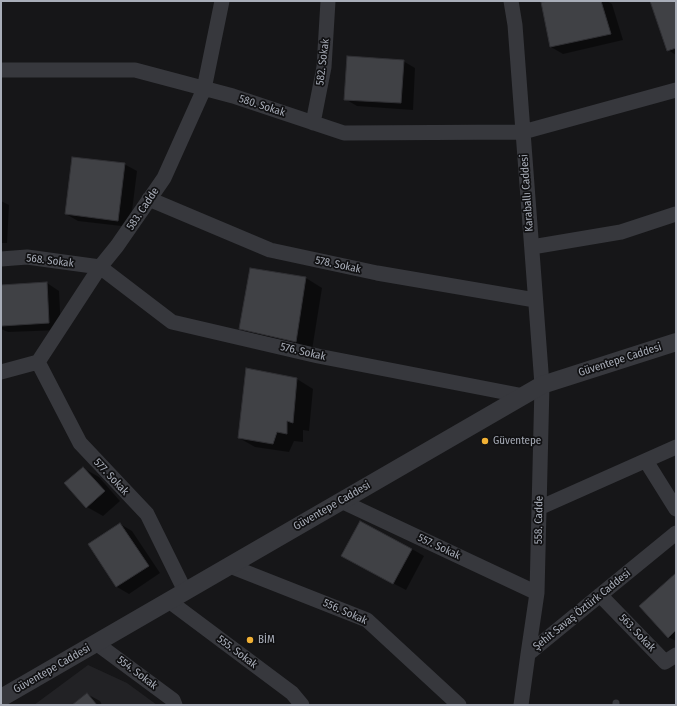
<!DOCTYPE html>
<html>
<head>
<meta charset="utf-8">
<style>
  body { margin:0 }
  #map { position:relative; width:677px; height:706px; overflow:hidden; background:#161618; font-family:"Fira Sans Condensed",sans-serif }
  canvas { display:block }
  .frame { position:absolute; inset:0; border:2px solid #a8adb8; pointer-events:none }
</style>
</head>
<body>
<div id="map">
<canvas width="677" height="706"></canvas>
<div class="frame"></div>
</div>
<script>
const context = document.querySelector('canvas').getContext('2d');
context.lineJoin = 'round';
function paint(path, color) { context.fillStyle = color; context.fill(path, 'evenodd'); }
const shape = rows => new Path2D(rows.map(r => 'M' + r).join(''));
function strokePath(path, color, width, dash) { context.strokeStyle = color; context.lineWidth = width; context.lineCap = dash ? 'butt' : 'round'; context.setLineDash(dash || []); context.stroke(path); }
function write(font, color, halo, rows, align = 'center') {
  context.font = font + ' "Fira Sans Condensed",sans-serif'; context.lineWidth = 3.5; context.setLineDash([]); context.textBaseline = 'middle'; context.strokeStyle = halo; context.fillStyle = color; for (const [text, x, y, turn = 0] of rows) {
    context.save(); context.translate(x, y); context.rotate((+turn || 0) * Math.PI / 180); context.textAlign = isNaN(turn) ? turn : align; if (halo) context.strokeText(text, 0, 0); context.fillText(text, 0, 0); context.restore();
  }
}
paint(shape([
  [88,665,127,683,157,705,34,705]
]), '#222225');
paint(shape([
  [559,1,607,1,612,4,623,40,563,54,551,47],
  [651,1,676,1,676,55,668,50],
  [403,61,415,68,413,110,357,106,345,99],
  [124,164,137,171,130,227,78,221,66,214],
  [1,201,9,205,7,243,1,243],
  [306,278,322,288,312,350,256,338,240,329],
  [47,283,59,291,61,330,8,332,1,329,1,286],
  [297,379,313,389,309,431,303,430,303,442,294,441,289,452,255,447,239,438],
  [83,468,99,477,120,501,103,516,87,507],
  [120,524,132,531,160,573,129,594,117,587,89,545],
  [412,549,424,556,406,590,354,563],
  [676,574,676,641,668,637],
  [87,694,100,701,102,705,74,705]
]), '#0007');
const building = shape([
  [549,1,601,1,611,34,550,47,541,2,549,1],
  [650,1,676,1,676,48,667,51,650,1],
  [347,56,404,60,401,103,344,100,347,56],
  [72,157,125,163,118,221,65,214,72,157],
  [250,268,306,277,296,342,239,329,250,268],
  [47,282,49,323,1,326,1,285,47,282],
  [246,368,297,378,293,423,287,421,287,434,277,432,273,444,238,438,246,368],
  [83,467,105,491,86,508,64,483,83,467],
  [360,521,412,549,393,584,341,556,360,521],
  [120,523,149,566,116,587,88,544,120,523],
  [676,573,676,630,668,638,639,606,676,573],
  [87,693,97,705,72,705,87,693]
]);
paint(building, '#404145');
strokePath(building, '#303034', 1);
strokePath(shape([
  [616,703,616,705]
]), '#37383d', 7);
strokePath(shape([
  [511,1,515,25,542,385,537,593,528,654],
  [1,70,135,70,233,96,344,133,523,132,676,90],
  [313,123,324,67,328,1],
  [149,199,270,250,377,273,535,300],
  [532,247,621,232,676,214],
  [1,259,27,257,100,267,172,322,318,356,524,396],
  [38,362,80,443,147,514,185,591],
  [1,372,38,362,100,267,117,246,164,178,204,89,222,1],
  [646,461,676,509],
  [341,501,537,593],
  [539,508,676,447],
  [230,566,367,620,459,705],
  [600,595,665,662,676,655],
  [169,601,292,693,302,705],
  [96,643,173,700,175,705],
  [521,705,528,654,676,533]
]), '#37383d', 15);
strokePath(shape([
  [1,698,542,385,676,342]
]), '#37383d', 18);
for (const [x, y, r, color] of [
  [485,441,4,"#f2b134"],
  [250,640,4,"#f2b134"]
]) { const dot = new Path2D(); dot.arc(x, y, r, 0, 2 * Math.PI); context.fillStyle = color; context.fill(dot); strokePath(dot, '#111113', 1.5); }
write('11px', '#a8adb8', '#111113', [
  ["582. Sokak",323,62,-83],
  ["580. Sokak",262,106,18],
  ["Karaballı Caddesi",527,193,-94],
  ["583. Cadde",143,209,-56],
  ["568. Sokak",50,261,7],
  ["578. Sokak",338,265,12],
  ["576. Sokak",303,352,13],
  ["Güventepe Caddesi",620,360,-18],
  ["577. Sokak",111,477,47],
  ["Güventepe Caddesi",332,506,-30],
  ["558. Cadde",539,520,-89],
  ["557. Sokak",439,547,25],
  ["Şehit Savaş Öztürk Caddesi",582,610,-39],
  ["556. Sokak",345,612,24],
  ["563. Sokak",637,633,46],
  ["555. Sokak",237,652,37],
  ["Güventepe Caddesi",52,669,-30],
  ["554. Sokak",137,673,37]
]);
write('11px', '#a8adb8', '#111113', [
  ["Güventepe",493,441],
  ["BİM",258,640]
], 'left');
</script>
</body>
</html>
